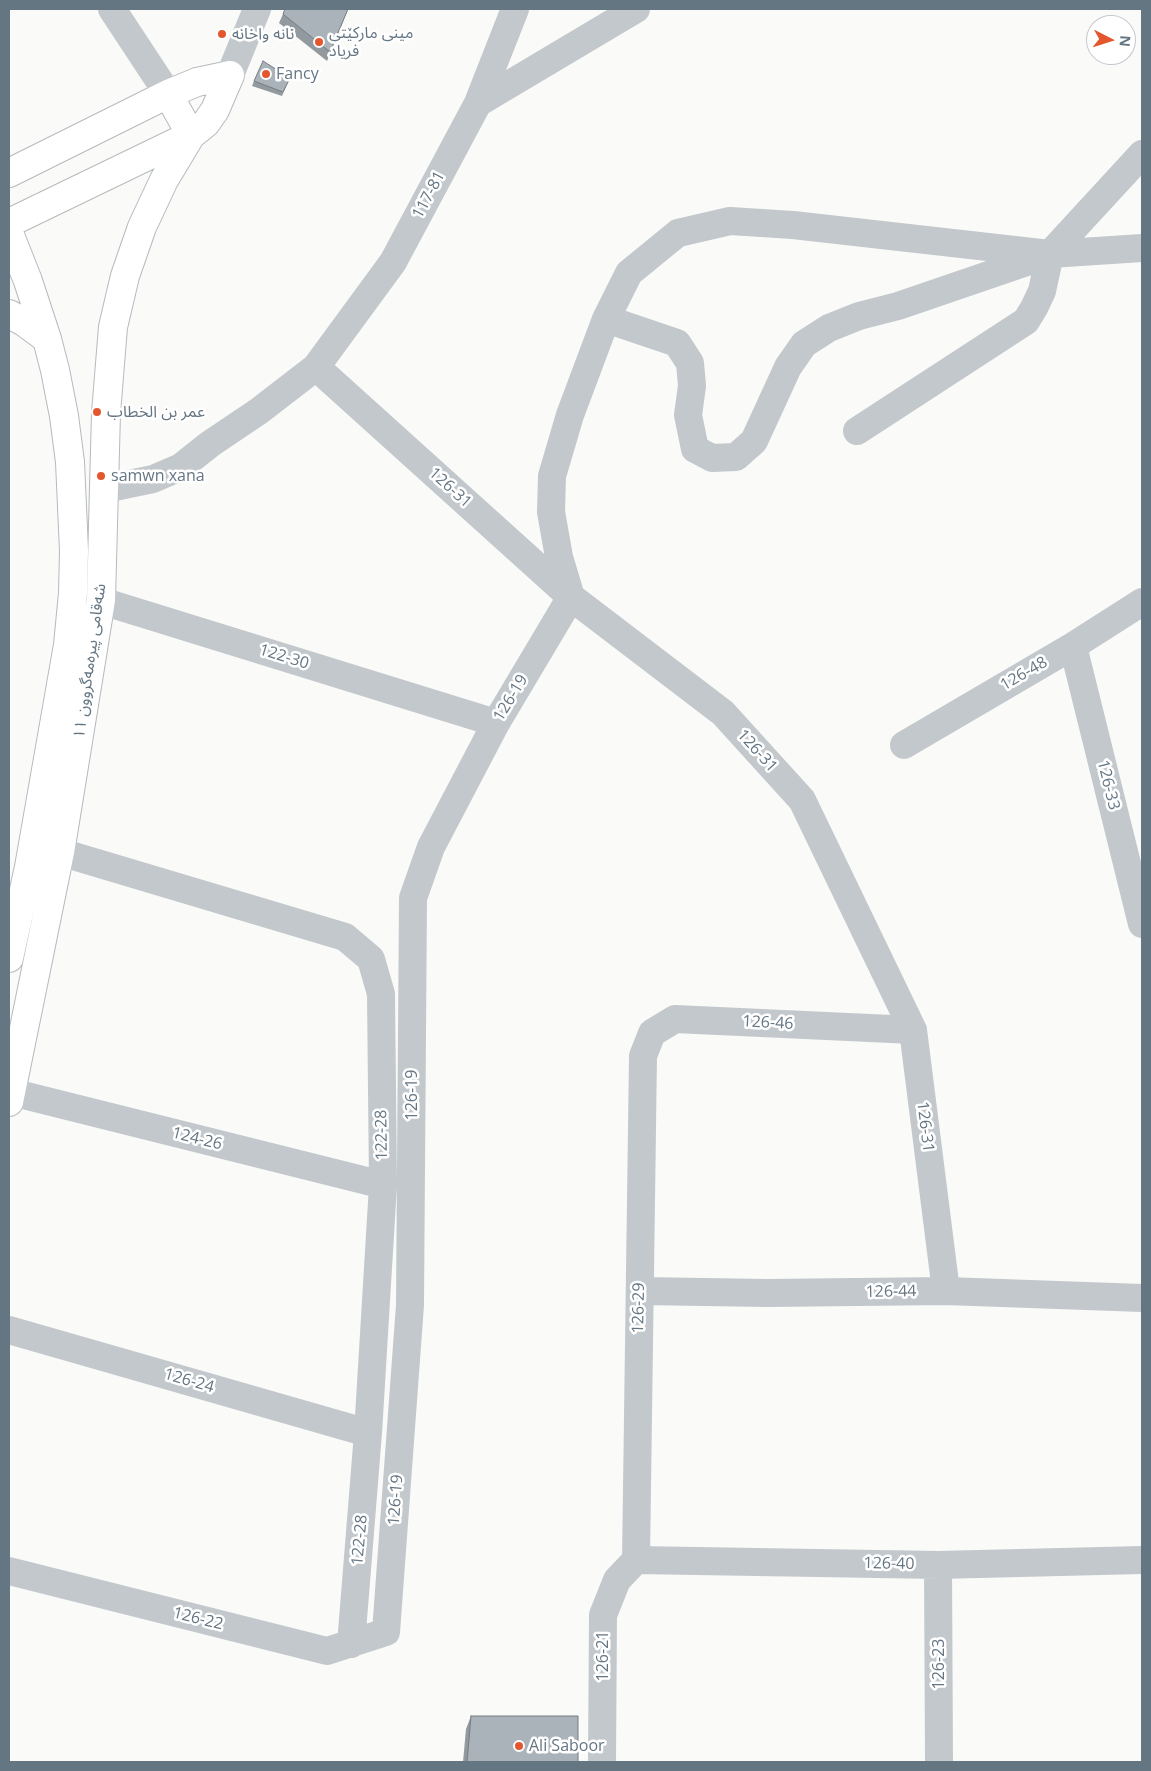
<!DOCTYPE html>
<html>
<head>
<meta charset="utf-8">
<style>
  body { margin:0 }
  #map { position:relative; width:1151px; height:1771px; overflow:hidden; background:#fafaf8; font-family:"Open Sans",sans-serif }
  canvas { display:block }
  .frame { position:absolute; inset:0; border:10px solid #657683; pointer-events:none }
  .north { position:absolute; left:1086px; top:15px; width:50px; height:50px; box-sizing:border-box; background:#fff; border:1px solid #c1c8cd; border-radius:50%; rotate:95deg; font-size:14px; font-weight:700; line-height:20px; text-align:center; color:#657683 }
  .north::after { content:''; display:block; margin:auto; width:18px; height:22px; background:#e4572e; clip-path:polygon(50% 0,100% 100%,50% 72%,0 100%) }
</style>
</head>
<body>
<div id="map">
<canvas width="1151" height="1771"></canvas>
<div class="frame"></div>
<div class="north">N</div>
</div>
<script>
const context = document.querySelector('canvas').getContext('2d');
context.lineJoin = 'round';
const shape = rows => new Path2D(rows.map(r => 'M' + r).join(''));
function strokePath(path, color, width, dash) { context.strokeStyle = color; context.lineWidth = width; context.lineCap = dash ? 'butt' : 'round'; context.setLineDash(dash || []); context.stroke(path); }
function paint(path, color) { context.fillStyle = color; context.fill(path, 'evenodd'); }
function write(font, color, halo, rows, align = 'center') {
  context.font = font + ' "Open Sans","Noto Sans Arabic",sans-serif'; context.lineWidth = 5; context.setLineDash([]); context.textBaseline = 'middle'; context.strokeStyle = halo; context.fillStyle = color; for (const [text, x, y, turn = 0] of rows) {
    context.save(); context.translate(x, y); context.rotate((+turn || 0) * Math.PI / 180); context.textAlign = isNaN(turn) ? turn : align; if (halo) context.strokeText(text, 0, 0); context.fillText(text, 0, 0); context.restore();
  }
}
const major = shape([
  [168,94,191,135],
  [9,173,168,94,197,82,230,75],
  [9,223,191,135],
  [9,233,28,281,47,339,55,370,64,416,70,462,74,551,73,593,68,645,29,867,9,958],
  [9,314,24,322,47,339],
  [9,1102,60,852,101,600,106,413,113,327,125,276,142,227,164,180,191,135,206,123,215,110,230,75]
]);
strokePath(major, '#b5babe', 30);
strokePath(shape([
  [112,9,168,94],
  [230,75,257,9],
  [478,103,636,9],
  [606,319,677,343,690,363,692,386,688,415,695,449,712,458,736,457,754,441,788,367,804,344,829,328,859,316,898,306,1050,254,1142,154],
  [316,367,571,597,723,713,802,800,913,1030,946,1291],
  [857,431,1026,321,1034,308,1042,291,1050,254],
  [105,489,153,479,181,467,210,444,259,411,316,367,393,262,478,103,515,9],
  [79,594,496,723],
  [571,597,559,557,551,512,552,476,570,415,606,319,629,273,678,233,730,221,793,225,1050,254,1142,248],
  [1073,646,1142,924],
  [904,745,1073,646,1142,602],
  [60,852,345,937,371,959,381,994,383,1185,368,1433,351,1644],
  [11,1092,383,1185],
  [640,1291,768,1293,946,1291,1142,1298],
  [9,1330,368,1433],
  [636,1560,643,1056,652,1033,675,1019,913,1030],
  [636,1560,938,1565,1142,1560],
  [938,1565,939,1762],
  [9,1571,327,1651,386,1632,410,1305,413,898,431,847,496,723,571,597],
  [602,1762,603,1615,617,1580,636,1560]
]), '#c3c8cc', 28);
strokePath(major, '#fff', 28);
paint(shape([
  [348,9,327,61,279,23,283,14],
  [254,81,288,82,282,96,252,86],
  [471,1716,578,1762,463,1762,466,1729]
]), '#929a9f');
const building = shape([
  [285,9,348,9,330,52,283,14,285,9],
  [263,61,290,78,283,92,254,81,263,61],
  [471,1716,578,1716,578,1762,467,1762,471,1716]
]);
paint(building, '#aab3b9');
strokePath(building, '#777d82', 1);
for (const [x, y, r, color] of [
  [222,34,5,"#e4572e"],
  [319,42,5,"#e4572e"],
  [266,74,5,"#e4572e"],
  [97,412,5,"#e4572e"],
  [101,476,5,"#e4572e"],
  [519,1746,5,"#e4572e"]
]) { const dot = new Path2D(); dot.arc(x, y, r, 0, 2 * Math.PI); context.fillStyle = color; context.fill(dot); strokePath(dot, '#fff', 2); }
write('16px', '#657683', '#fff', [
  ["مینی مارکێتی",329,33],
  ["فریاد",329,51],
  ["نانه واخانه",232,34],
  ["Fancy",276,74],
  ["عمر بن الخطاب",107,412],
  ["samwn xana",111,476],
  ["Ali Saboor",529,1746]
], 'left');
write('16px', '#657683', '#fff', [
  ["117-81",429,195,-62],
  ["126-31",450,488,42],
  ["122-30",284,657,17],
  ["شەقامی پیرەمەگروون ١١",90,661,-82],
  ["126-48",1024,674,-30],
  ["126-19",511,698,-59],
  ["126-31",757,751,48],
  ["126-33",1108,785,76],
  ["126-46",768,1023,3],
  ["126-19",412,1095,-90],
  ["126-31",925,1127,83],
  ["122-28",382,1135,-91],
  ["124-26",197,1139,14],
  ["126-44",891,1292,-1],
  ["126-29",639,1308,-89],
  ["126-24",189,1381,16],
  ["126-19",396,1500,-86],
  ["122-28",360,1540,-85],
  ["126-40",889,1564,1],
  ["126-22",198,1619,14],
  ["126-21",603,1656,-90],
  ["126-23",939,1664,-90]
]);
</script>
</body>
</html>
